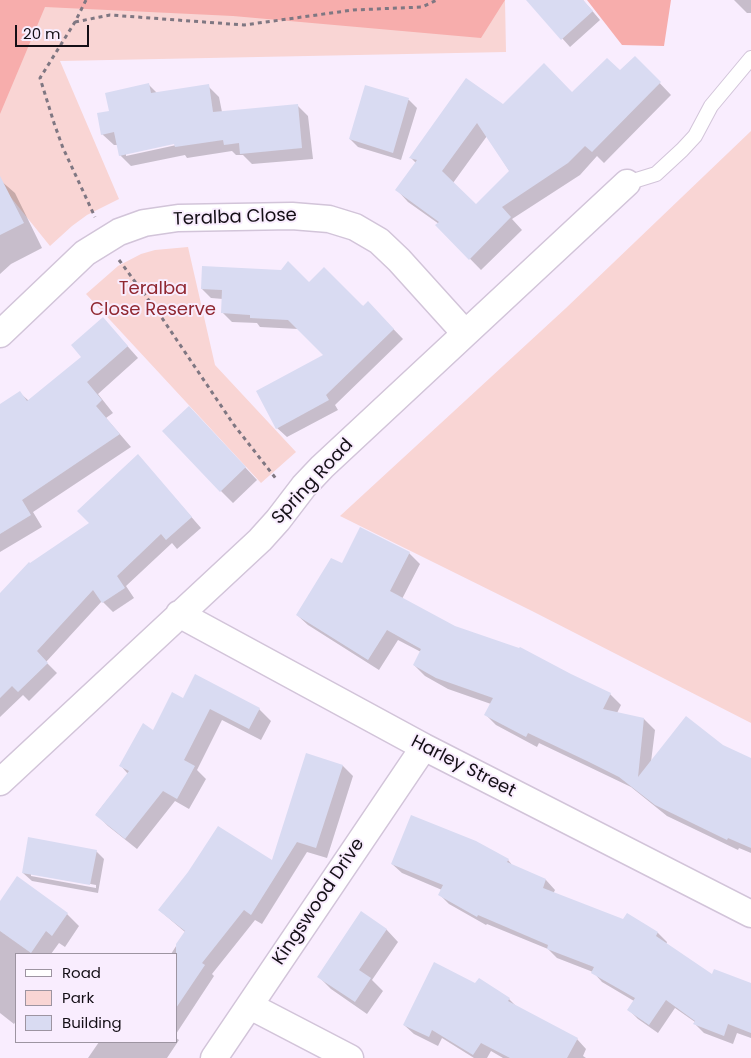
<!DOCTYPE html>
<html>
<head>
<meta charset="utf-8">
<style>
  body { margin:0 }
  #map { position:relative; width:751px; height:1058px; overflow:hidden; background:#f9edfe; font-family:Poppins,sans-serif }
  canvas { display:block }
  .legend { position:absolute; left:15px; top:953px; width:162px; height:90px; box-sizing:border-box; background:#f9edfe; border:1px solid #9d94a1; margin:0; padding:6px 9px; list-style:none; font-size:15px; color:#140f16 }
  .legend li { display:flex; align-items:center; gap:10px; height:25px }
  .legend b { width:25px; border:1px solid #9d94a1 }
  .scale { position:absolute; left:15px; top:25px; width:74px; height:22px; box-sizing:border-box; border:2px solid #140f16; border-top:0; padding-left:6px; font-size:15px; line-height:18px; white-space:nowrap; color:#140f16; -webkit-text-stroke:4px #f9edfe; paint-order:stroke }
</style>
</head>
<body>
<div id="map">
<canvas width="751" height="1058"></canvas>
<ul class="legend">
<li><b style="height:6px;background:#fff"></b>Road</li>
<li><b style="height:14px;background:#f9d5d4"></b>Park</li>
<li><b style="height:14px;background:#d9dbf2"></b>Building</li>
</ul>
<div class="scale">20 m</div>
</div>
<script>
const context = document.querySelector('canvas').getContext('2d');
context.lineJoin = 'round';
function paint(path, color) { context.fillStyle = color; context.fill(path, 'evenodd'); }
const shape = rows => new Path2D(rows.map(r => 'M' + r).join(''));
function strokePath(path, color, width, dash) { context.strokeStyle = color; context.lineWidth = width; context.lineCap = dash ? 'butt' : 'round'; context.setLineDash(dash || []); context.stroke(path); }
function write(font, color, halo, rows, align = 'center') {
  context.font = font + ' Poppins,sans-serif'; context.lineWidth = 4; context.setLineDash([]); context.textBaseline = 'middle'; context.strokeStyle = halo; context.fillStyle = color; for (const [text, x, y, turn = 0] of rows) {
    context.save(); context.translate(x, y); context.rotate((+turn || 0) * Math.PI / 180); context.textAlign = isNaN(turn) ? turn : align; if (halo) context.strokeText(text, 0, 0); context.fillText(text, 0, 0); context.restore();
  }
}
paint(shape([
  [0,0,505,0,506,52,60,61,119,199,87,215,72,226,50,246,0,184],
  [751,131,751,723,532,611,340,516,566,308],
  [188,247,215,365,296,452,261,483,86,294,118,266,141,254,155,250]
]), '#f9d5d4');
paint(shape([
  [0,0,505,0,481,38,233,16,45,7,0,114],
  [587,0,671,0,664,46,622,45]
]), '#f7adac');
paint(shape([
  [528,0,583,0,600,20,570,47],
  [734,0,751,0,751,13,747,13],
  [635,57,671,95,604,163,597,156,580,175,512,219,522,230,481,270,437,225,439,224,408,202,397,190,416,163,411,158,503,106,572,93,620,72],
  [487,136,510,172,476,206,453,183],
  [149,85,157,93,208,86,219,97,222,112,297,105,308,116,313,159,252,164,243,155,236,155,232,151,187,158,185,155,131,166,120,155,118,145,114,145,102,134,111,112],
  [180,142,181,144,126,156,126,153],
  [366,86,409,100,417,108,401,160,358,147,350,139],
  [0,180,15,193,42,248,11,264,0,274],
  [309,283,377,312,403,339,335,405,338,410,287,437,277,428,325,355,298,329,260,327,257,323,232,322,222,312,223,299,211,298,202,289],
  [114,331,138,358,98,394,113,413,106,418,131,447,33,512,42,527,0,552,0,406,20,393,29,401],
  [201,420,257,480,233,503,221,491],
  [147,466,201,528,177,549,172,543,126,586,134,598,113,612,102,601,46,662,57,673,29,701,23,695,0,717,0,610,30,565,91,524],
  [409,553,420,564,402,599,455,627,610,694,621,705,617,713,644,719,655,730,651,762,722,746,751,760,751,853,739,848,738,850,667,816,631,787,539,743,537,747,496,725,485,714,491,704,448,689,425,676,414,665,421,652,398,640,379,670,308,625,297,615,342,565],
  [184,700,259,709,271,721,261,740,222,720,197,770,206,779,189,809,175,801,137,849,108,826,96,814,128,774,121,766],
  [307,754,343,766,353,776,327,858,307,852,262,924,255,920,212,974,214,976,176,1034,176,954,171,954,185,932,159,910,272,862],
  [96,851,104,859,98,893,32,881,23,873],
  [31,873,96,885,96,888,31,876],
  [508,860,514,867,546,880,555,890,553,894,624,920,627,915,658,933,667,942,666,945,713,976,751,989,751,1038,737,1033,733,1044,704,1033,695,1024,695,1022,675,1008,658,1033,638,1019,629,1010,634,1001,602,982,593,972,557,958,548,949,487,924,486,925,449,904,440,895,442,890,402,873,392,864],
  [0,903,67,914,79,926,65,947,59,943,51,954,16,954,16,1021,14,1024,0,1013],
  [386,929,398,942,372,980,383,991,367,1014,331,989,319,977],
  [476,984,509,999,518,1008,577,1039,586,1049,583,1056,586,1058,503,1058,491,1051,487,1058,474,1058,442,1038,438,1046,414,1034,404,1025],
  [176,1038,179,1040,167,1058,88,1058,99,1042,176,1042]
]), '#0003');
paint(shape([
  [526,0,583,0,593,11,561,40],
  [635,56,661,82,592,152,585,146,568,163,502,207,511,217,469,260,435,225,439,222,395,190,417,160,409,158,466,78,503,104,544,63,572,92,607,58,620,70],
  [477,123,509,171,476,204,442,171],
  [149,83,151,93,209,84,213,112,298,104,302,148,240,154,239,143,224,145,223,140,175,147,174,144,119,156,114,132,101,135,97,113,109,111,105,93],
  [365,85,409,98,393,153,349,139],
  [0,176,24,223,0,235],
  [288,261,309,282,324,267,363,306,368,301,394,329,326,395,329,400,276,429,256,391,323,355,288,320,250,318,250,315,221,313,222,290,201,289,202,266,281,270],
  [103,317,128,346,87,382,102,400,96,406,120,434,22,500,31,515,0,534,0,404,20,391,27,401,81,357,71,345],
  [189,406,246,467,220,492,162,431],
  [138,454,192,517,166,540,161,534,117,576,125,588,102,603,93,590,37,651,48,663,18,692,12,686,0,698,0,593,29,562,30,563,89,523,77,511],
  [360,527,410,552,390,591,455,626,519,648,520,647,571,674,611,693,603,709,644,718,638,777,686,716,723,745,751,758,751,848,728,838,727,840,655,805,619,777,587,761,528,733,526,737,484,715,493,698,436,678,413,665,421,649,387,630,368,660,296,615,331,558,342,563],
  [195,674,260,708,249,729,210,709,184,760,195,766,177,799,163,791,125,839,95,815,129,771,119,766,143,723,153,730,172,692,183,698],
  [306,753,343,765,316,848,297,842,251,915,244,910,202,963,205,965,176,1008,176,944,185,931,158,910,188,872,218,826,272,860],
  [411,815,476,841,509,859,507,862,546,879,543,888,623,919,627,913,658,932,656,936,712,974,714,969,751,983,751,1033,728,1024,724,1036,693,1024,695,1021,666,1000,649,1025,627,1010,635,998,591,973,594,967,547,949,548,945,478,915,477,917,438,895,443,885,391,864],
  [28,837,97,850,90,885,22,873],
  [17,876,68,913,52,936,46,931,31,953,0,931,0,901],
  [361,911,387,929,359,970,371,978,355,1002,317,977],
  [434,962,475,983,479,978,510,998,508,1001,578,1038,567,1058,510,1058,481,1043,473,1055,432,1030,429,1037,403,1025]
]), '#d9dbf2');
const service = shape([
  [627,183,656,174,682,150,695,136,711,106,751,58]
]);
const minor = shape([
  [0,334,85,253,119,232,144,223,178,218,292,216,329,219,355,227,379,241,399,260,465,333],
  [179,614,424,747,751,914],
  [0,782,260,540,278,520,304,486,322,467,627,183],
  [250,1006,350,1058],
  [214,1058,424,747]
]);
strokePath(service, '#d2c4d9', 16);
strokePath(minor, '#d2c4d9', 29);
strokePath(shape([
  [86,0,75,22,40,78,54,123,63,148,95,217],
  [75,22,110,15,244,25,353,10,422,7,437,0],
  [119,260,162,318,234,425,277,480]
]), '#7f7782', 3, [4, 4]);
strokePath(service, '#fff', 14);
strokePath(minor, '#fff', 26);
write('18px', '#140f16', '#f9edfe', [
  ["Teralba Close",235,218,-2],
  ["Spring Road",313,482,-47],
  ["Harley Street",463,767,27],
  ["Kingswood Drive",319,902,-56]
]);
write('18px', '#902831', '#f9edfe', [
  ["Teralba",153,289],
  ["Close Reserve",153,310]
]);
</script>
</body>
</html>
